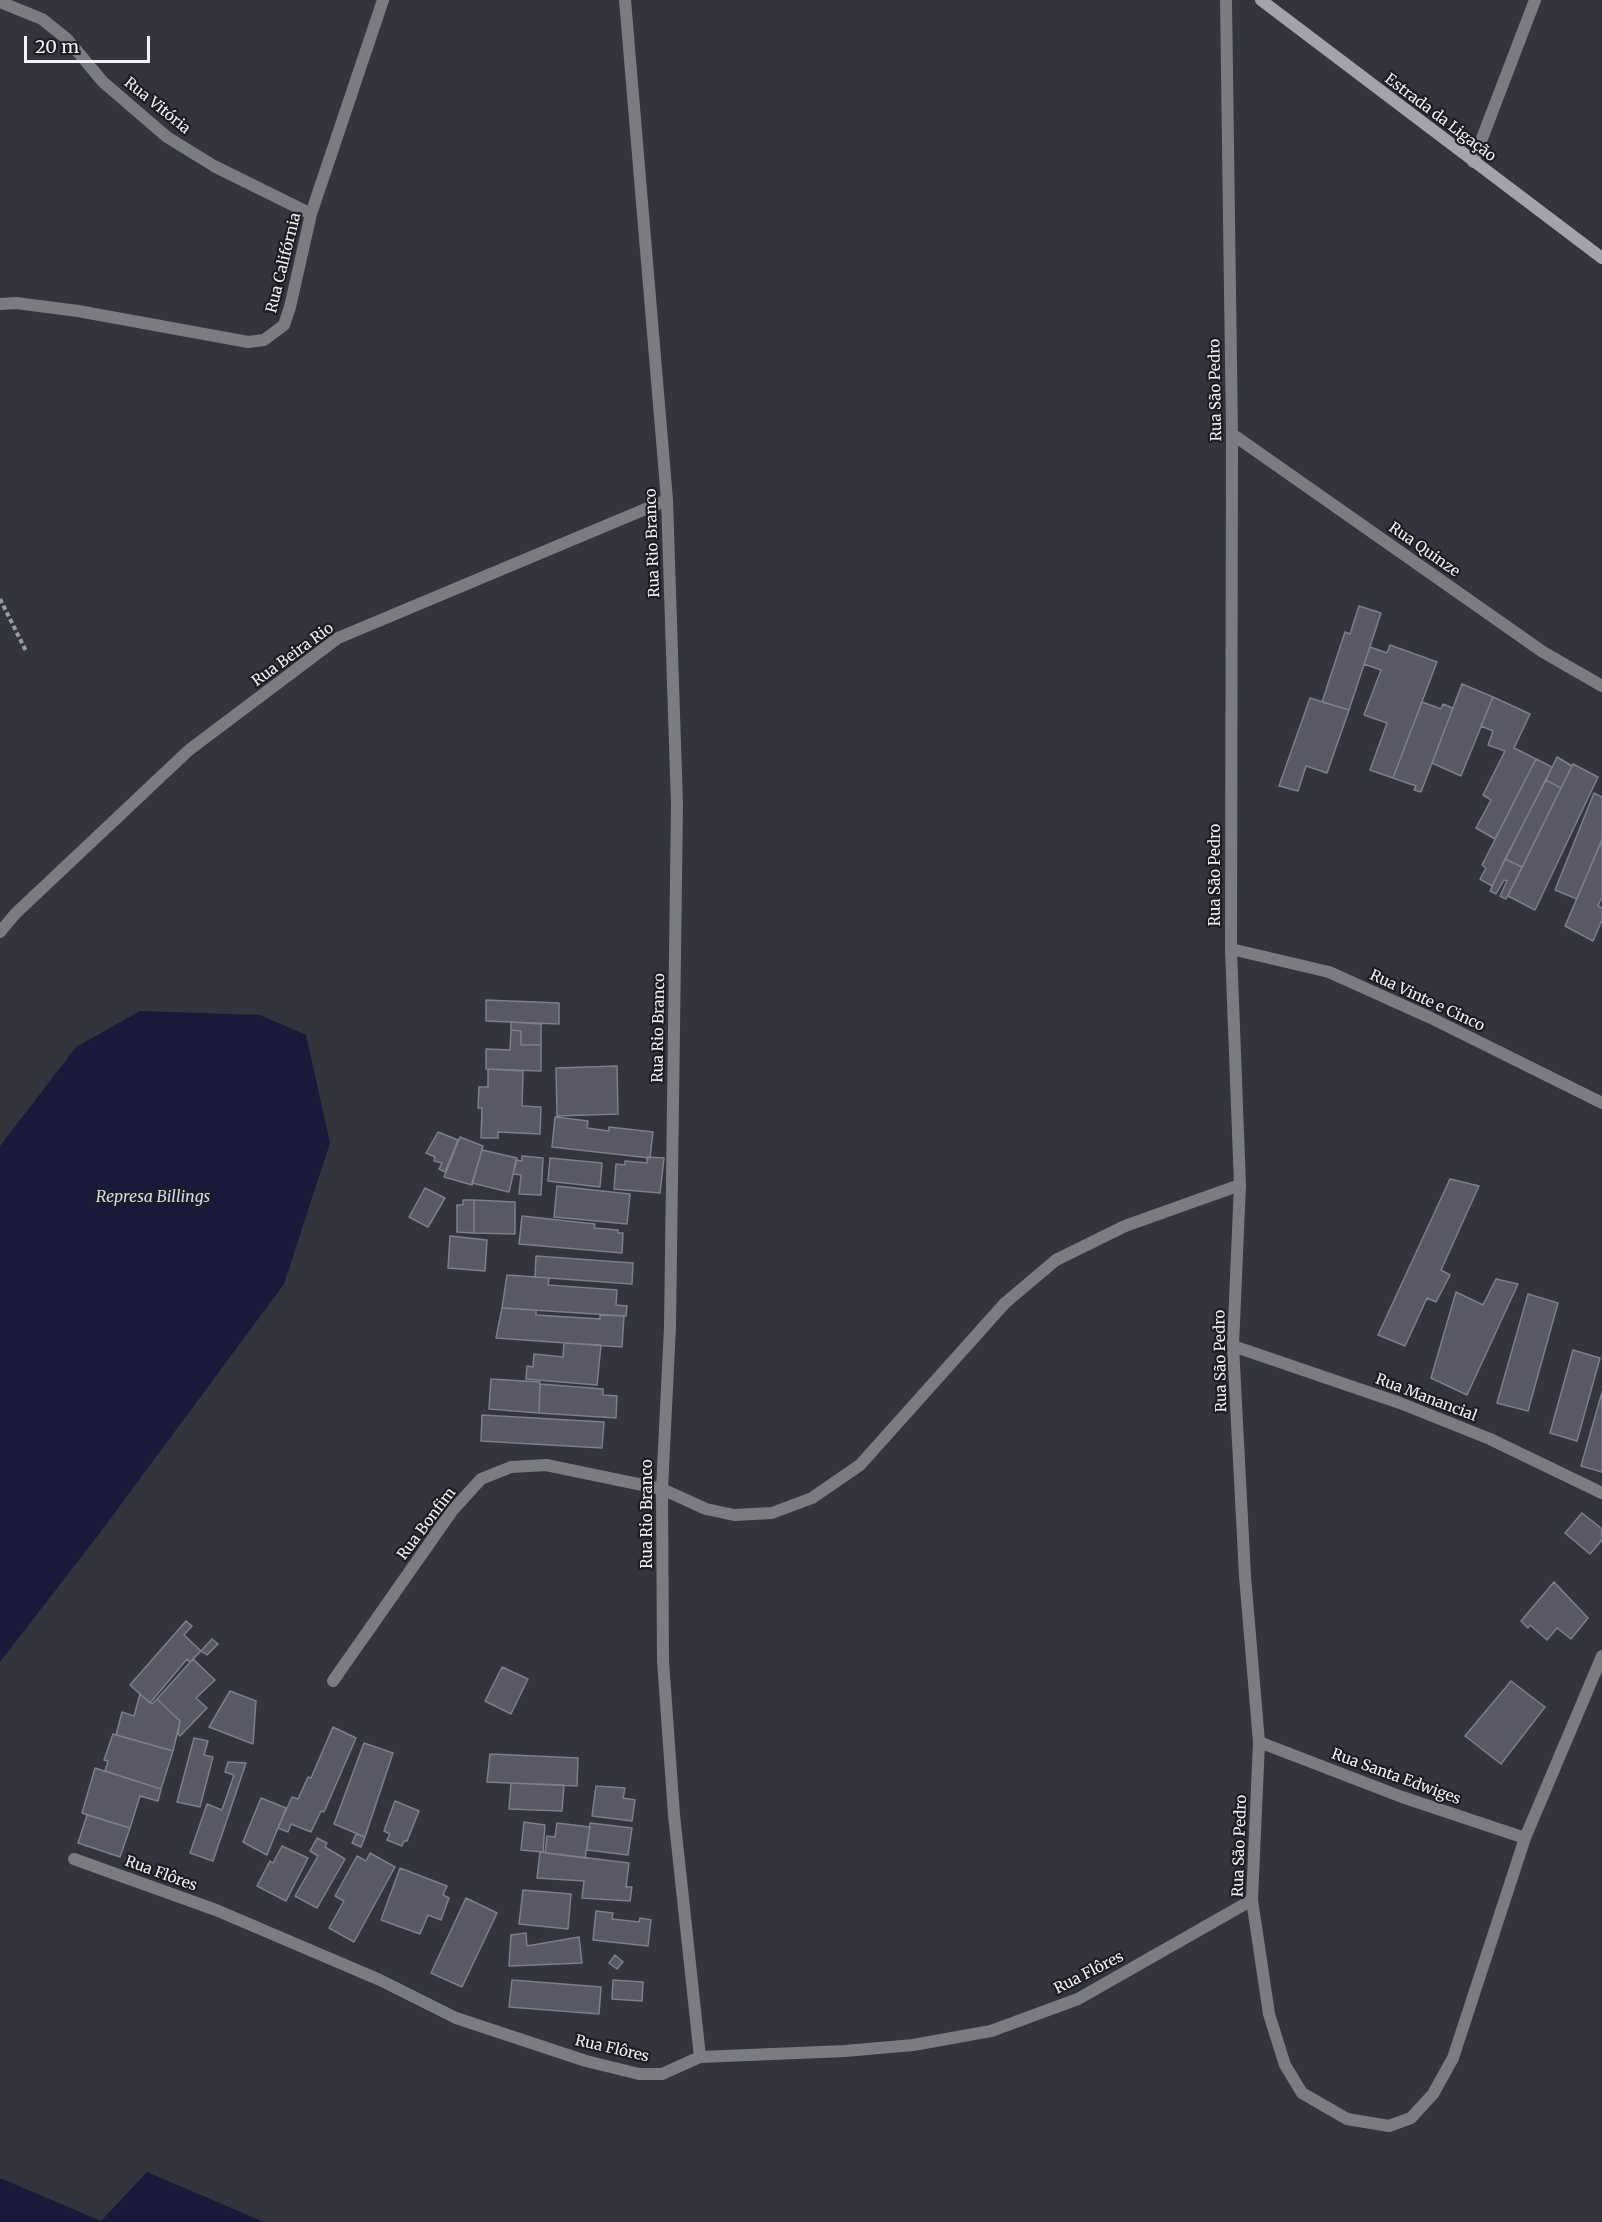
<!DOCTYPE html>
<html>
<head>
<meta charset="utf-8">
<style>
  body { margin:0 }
  #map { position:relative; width:1602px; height:2222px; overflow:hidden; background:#33343e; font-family:Merriweather,serif }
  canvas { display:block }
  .scale { position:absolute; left:24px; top:36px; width:126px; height:27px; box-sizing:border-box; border:3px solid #f1f1f8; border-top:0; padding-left:8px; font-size:18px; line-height:21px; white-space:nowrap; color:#f1f1f8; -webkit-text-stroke:4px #1c1c21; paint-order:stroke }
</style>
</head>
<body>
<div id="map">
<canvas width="1602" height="2222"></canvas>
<div class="scale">20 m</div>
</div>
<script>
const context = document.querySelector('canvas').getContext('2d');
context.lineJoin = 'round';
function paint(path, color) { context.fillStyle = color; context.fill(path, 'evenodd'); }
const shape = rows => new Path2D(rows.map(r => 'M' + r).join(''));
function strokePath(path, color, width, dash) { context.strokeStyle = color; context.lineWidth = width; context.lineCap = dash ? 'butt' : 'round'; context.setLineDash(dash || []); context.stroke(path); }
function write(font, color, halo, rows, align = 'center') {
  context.font = font + ' Merriweather,serif'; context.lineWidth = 4.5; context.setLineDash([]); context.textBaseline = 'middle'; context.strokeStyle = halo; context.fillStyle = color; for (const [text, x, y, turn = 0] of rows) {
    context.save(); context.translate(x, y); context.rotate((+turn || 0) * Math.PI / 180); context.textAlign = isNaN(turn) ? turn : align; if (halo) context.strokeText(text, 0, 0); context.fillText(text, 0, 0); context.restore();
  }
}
paint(shape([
  [140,1011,260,1015,306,1035,330,1143,284,1284,99,1534,0,1662,0,1146,76,1047],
  [147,2172,264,2222,0,2222,0,2178,101,2221]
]), '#1a193a');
const building = shape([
  [1359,606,1381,613,1349,710,1322,702,1345,632,1350,634,1359,606],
  [1390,645,1437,662,1393,778,1370,770,1387,723,1364,715,1381,670,1364,664,1370,647,1387,653,1390,645],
  [1462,684,1493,697,1461,776,1432,763,1462,684],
  [1493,697,1530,714,1514,748,1536,759,1495,839,1476,828,1491,800,1483,795,1505,751,1488,745,1493,731,1481,726,1493,697],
  [1310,698,1349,710,1327,773,1306,766,1298,791,1279,786,1310,698],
  [1422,702,1441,709,1443,704,1453,708,1421,792,1414,790,1416,786,1393,778,1422,702],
  [1557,757,1572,766,1561,788,1546,780,1557,757],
  [1536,759,1552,767,1492,886,1480,879,1486,868,1482,865,1536,759],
  [1573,764,1598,777,1535,910,1508,896,1573,764],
  [1546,780,1561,788,1522,867,1505,859,1546,780],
  [1594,793,1602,797,1602,839,1577,899,1555,890,1594,793],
  [1602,840,1602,897,1598,906,1602,908,1602,920,1593,941,1565,926,1602,840],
  [1505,859,1522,867,1506,899,1500,896,1507,881,1504,880,1496,894,1490,891,1505,859],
  [486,1000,559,1003,559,1024,486,1021,486,1000],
  [511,1022,541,1024,541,1045,521,1045,521,1031,511,1030,511,1022],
  [511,1030,521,1031,521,1045,541,1045,541,1071,486,1069,486,1049,510,1050,511,1030],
  [617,1066,618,1114,557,1116,556,1068,617,1066],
  [488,1069,523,1071,522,1106,541,1107,540,1134,498,1132,498,1138,481,1138,482,1108,478,1108,479,1087,488,1087,488,1069],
  [555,1117,588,1121,587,1128,609,1131,609,1127,653,1132,650,1158,552,1147,555,1117],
  [438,1132,458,1140,445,1172,439,1169,442,1163,434,1161,435,1157,426,1153,438,1132],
  [460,1137,483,1146,472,1185,444,1177,460,1137],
  [482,1150,517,1158,509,1192,472,1183,482,1150],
  [522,1156,543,1158,541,1195,519,1194,521,1175,513,1174,516,1160,522,1161,522,1156],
  [647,1157,664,1158,660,1193,614,1189,616,1164,625,1165,625,1161,647,1163,647,1157],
  [550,1158,602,1163,600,1187,548,1181,550,1158],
  [1450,1179,1479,1186,1441,1270,1450,1275,1436,1302,1427,1298,1405,1346,1378,1335,1450,1179],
  [557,1186,630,1194,627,1224,554,1217,557,1186],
  [425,1188,445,1198,428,1227,409,1217,425,1188],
  [463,1200,474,1200,474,1233,457,1232,457,1205,463,1205,463,1200],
  [474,1200,515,1202,515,1234,474,1233,474,1200],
  [522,1216,595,1224,594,1228,618,1230,618,1233,623,1233,622,1253,519,1244,522,1216],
  [450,1236,487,1240,485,1271,448,1268,450,1236],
  [536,1256,633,1263,632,1284,535,1277,536,1256],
  [507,1275,549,1278,548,1285,617,1290,616,1305,627,1306,626,1316,502,1308,507,1275],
  [1496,1279,1518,1284,1467,1395,1431,1378,1456,1292,1483,1305,1496,1279],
  [1528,1294,1558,1303,1528,1411,1497,1403,1528,1294],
  [502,1308,536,1310,536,1315,600,1319,600,1315,624,1316,622,1347,496,1338,502,1308],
  [564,1343,601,1345,597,1385,526,1379,527,1366,533,1367,534,1354,563,1357,564,1343],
  [1573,1350,1600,1358,1577,1441,1550,1433,1573,1350],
  [491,1379,540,1382,539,1413,489,1409,491,1379],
  [540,1384,603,1389,603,1395,617,1396,616,1418,539,1413,540,1384],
  [1602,1392,1602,1472,1581,1466,1602,1392],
  [482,1415,604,1422,602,1448,481,1441,482,1415],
  [1582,1513,1602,1529,1602,1540,1590,1554,1565,1533,1582,1513],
  [1554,1582,1588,1618,1571,1639,1557,1628,1547,1640,1530,1625,1528,1628,1521,1621,1554,1582],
  [186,1621,192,1626,184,1635,201,1651,190,1662,187,1659,150,1703,130,1685,186,1621],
  [212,1639,218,1644,207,1655,201,1651,212,1639],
  [193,1659,215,1680,196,1698,207,1708,180,1736,178,1734,180,1721,157,1699,193,1659],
  [502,1667,528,1679,511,1714,485,1701,502,1667],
  [1511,1681,1545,1707,1501,1764,1465,1736,1511,1681],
  [230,1691,256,1701,253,1744,209,1727,230,1691],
  [140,1694,152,1704,157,1699,180,1721,173,1751,116,1735,122,1712,134,1716,140,1694],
  [333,1727,356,1738,324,1812,321,1811,311,1832,291,1824,288,1832,278,1828,292,1797,298,1799,308,1777,311,1778,333,1727],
  [113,1734,173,1751,161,1789,105,1771,108,1761,104,1760,113,1734],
  [194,1738,208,1741,204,1755,213,1757,200,1807,177,1802,194,1738],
  [364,1743,393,1753,365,1837,334,1824,364,1743],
  [490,1754,578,1758,577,1786,487,1782,490,1754],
  [228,1762,246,1763,213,1861,190,1853,207,1804,222,1810,234,1775,225,1772,228,1762],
  [95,1768,161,1789,158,1801,140,1796,130,1828,82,1813,95,1768],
  [511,1783,564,1785,562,1811,509,1809,511,1783],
  [596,1786,625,1788,623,1798,635,1800,632,1821,592,1816,596,1786],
  [261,1798,286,1808,267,1855,243,1842,261,1798],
  [395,1801,419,1811,407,1841,404,1841,402,1846,387,1840,390,1834,384,1831,395,1801],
  [87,1815,130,1828,120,1857,78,1843,87,1815],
  [524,1822,545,1825,543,1852,521,1850,524,1822],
  [557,1823,590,1827,585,1858,545,1853,547,1836,555,1837,557,1823],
  [590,1823,632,1828,628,1855,587,1850,590,1823],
  [356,1834,365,1837,361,1847,352,1843,356,1834],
  [317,1838,327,1843,325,1847,345,1859,317,1908,295,1896,318,1856,310,1851,317,1838],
  [282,1846,308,1858,286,1901,257,1886,270,1861,273,1863,282,1846],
  [540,1852,629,1863,626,1887,632,1887,630,1901,582,1898,584,1881,537,1878,540,1852],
  [370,1853,395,1867,354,1942,329,1928,344,1901,335,1896,357,1856,366,1861,370,1853],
  [400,1868,447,1886,443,1895,449,1898,441,1920,428,1915,420,1934,381,1920,400,1868],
  [523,1890,571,1894,568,1929,519,1924,523,1890],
  [466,1898,497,1913,462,1987,431,1973,466,1898],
  [596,1911,613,1913,612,1919,639,1922,640,1918,651,1920,648,1946,593,1940,596,1911],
  [526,1933,527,1946,579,1937,582,1963,509,1966,511,1935,526,1933],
  [615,1955,623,1962,617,1969,609,1963,615,1955],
  [512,1980,601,1987,599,2014,509,2007,512,1980],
  [613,1980,643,1982,642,2001,612,1999,613,1980]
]);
paint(building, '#585964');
strokePath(building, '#7e7f8a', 1.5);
strokePath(shape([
  [0,599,26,651]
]), '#999aa2', 4, [4.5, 3]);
strokePath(shape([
  [1473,162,1535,0]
]), '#7b7c81', 12);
strokePath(shape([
  [625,0,667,500,677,805,670,1327,662,1489,663,1661,674,1815,700,2057],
  [1226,0,1232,434,1231,949,1240,1185,1233,1346,1245,1576,1259,1742,1252,1900,1269,2014,1285,2065,1302,2093,1347,2119,1389,2126,1411,2118,1433,2094,1453,2058,1525,1838,1602,1656],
  [0,2,42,19,67,39,103,82,167,137,214,166,311,214],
  [0,304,16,303,78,311,248,342,264,340,284,325,290,307,311,214,383,0],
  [1232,434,1543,652,1602,686],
  [0,932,15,914,189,750,338,638,667,500],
  [1231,949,1329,972,1431,1018,1602,1103],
  [1233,1346,1400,1403,1490,1439,1602,1493],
  [333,1681,452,1511,481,1479,511,1467,546,1465,662,1489,706,1509,734,1515,772,1513,812,1498,860,1465,1005,1303,1056,1260,1125,1226,1240,1185],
  [1259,1742,1402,1797,1525,1838],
  [74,1859,216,1910,380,1980,456,2018,586,2061,639,2074,662,2074,700,2057,845,2051,913,2045,991,2031,1078,1999,1252,1900]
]), '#7b7c81', 12);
strokePath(shape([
  [1261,0,1602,258]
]), '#a3a3ac', 12);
write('15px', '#f1f1f8', '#1c1c21', [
  ["Rua Vitória",157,106,39],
  ["Estrada da Ligação",1440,118,37],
  ["Rua Califórnia",284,263,-76],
  ["Rua São Pedro",1216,390,-91],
  ["Rua Rio Branco",653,543,-92],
  ["Rua Quinze",1424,550,35],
  ["Rua Beira Rio",293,655,-36],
  ["Rua São Pedro",1216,875,-90],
  ["Rua Vinte e Cinco",1427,1001,25],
  ["Rua Rio Branco",659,1028,-89],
  ["Rua São Pedro",1221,1361,-91],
  ["Rua Manancial",1426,1398,21],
  ["Rua Rio Branco",648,1514,-90],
  ["Rua Bonfim",427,1524,-53],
  ["Rua Santa Edwiges",1396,1777,20],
  ["Rua São Pedro",1240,1846,-88],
  ["Rua Flôres",161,1874,20],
  ["Rua Flôres",1089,1973,-27],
  ["Rua Flôres",612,2049,13]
]);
write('italic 16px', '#d7d8f4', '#1c1c21', [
  ["Represa Billings",153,1197]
]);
</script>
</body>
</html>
